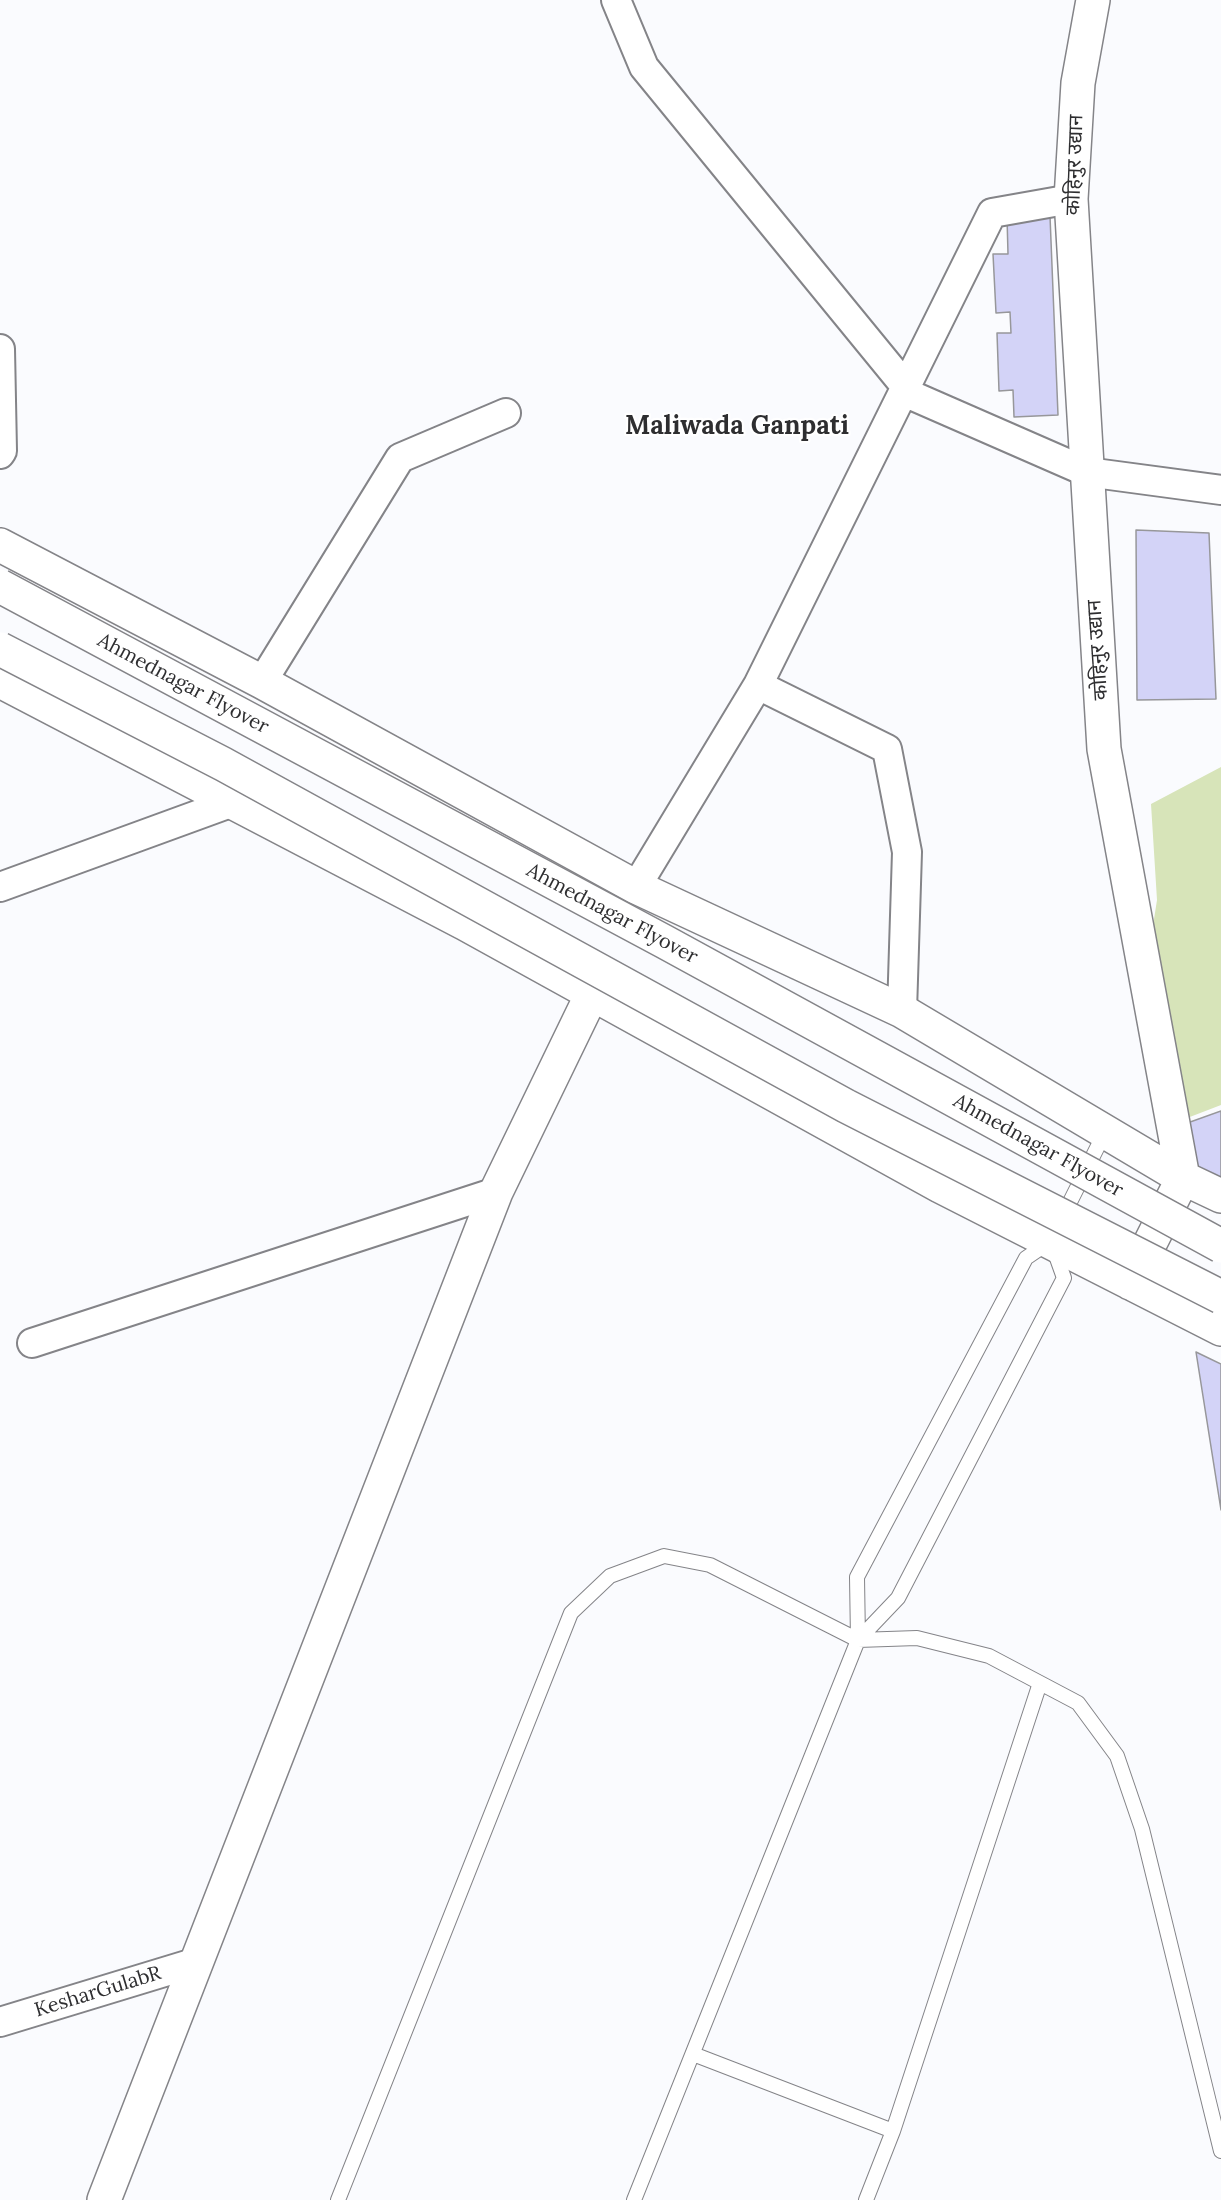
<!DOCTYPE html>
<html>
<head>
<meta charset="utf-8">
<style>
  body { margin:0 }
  canvas { display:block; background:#fafbfe }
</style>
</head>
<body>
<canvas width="1221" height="2200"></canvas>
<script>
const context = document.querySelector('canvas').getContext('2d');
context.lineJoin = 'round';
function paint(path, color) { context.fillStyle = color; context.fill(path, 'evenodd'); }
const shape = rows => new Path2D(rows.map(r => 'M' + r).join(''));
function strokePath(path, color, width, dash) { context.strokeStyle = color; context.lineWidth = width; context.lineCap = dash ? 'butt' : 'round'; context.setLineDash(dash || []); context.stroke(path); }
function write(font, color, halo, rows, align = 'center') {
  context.font = font + ' Lora,"Noto Sans Devanagari",serif'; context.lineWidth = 4.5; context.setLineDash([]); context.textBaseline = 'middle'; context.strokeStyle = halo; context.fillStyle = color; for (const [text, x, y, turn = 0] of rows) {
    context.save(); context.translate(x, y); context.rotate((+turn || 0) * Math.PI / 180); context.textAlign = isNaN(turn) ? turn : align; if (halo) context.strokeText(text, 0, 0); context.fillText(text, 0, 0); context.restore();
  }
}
paint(shape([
  [1221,767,1221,1105,1182,1120,1152,932,1157,900,1151,804]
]), '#d7e4b9');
const building = shape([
  [1050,216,1058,415,1014,417,1013,390,999,391,997,333,1011,333,1010,312,996,313,993,254,1008,254,1007,217,1050,216],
  [1136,530,1209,533,1216,699,1137,700,1136,530],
  [1221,1111,1221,1177,1203,1184,1179,1126,1221,1111],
  [1196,1352,1221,1364,1221,1510,1196,1352]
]);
paint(building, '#d3d3f7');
strokePath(building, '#97979a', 1.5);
const lane = shape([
  [1063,1216,1105,1132],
  [858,1640,857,1577,1026,1258,1048,1243],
  [693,2054,893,2131,866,2200],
  [893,2131,1040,1683],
  [338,2200,571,1613,610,1576,664,1556,710,1565,858,1640,917,1638,989,1656,1078,1703,1117,1756,1142,1829,1221,2151],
  [634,2200,858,1640,898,1598,1064,1278,1054,1250]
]);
const street = shape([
  [616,0,644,67,906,387],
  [0,349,2,451,0,454],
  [904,392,1087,472,1221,490],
  [262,682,400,458,506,413],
  [758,685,887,749,907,852,902,1011],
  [0,887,233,802],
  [636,887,758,685,992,213,1071,199],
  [32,1343,496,1192],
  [0,2022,197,1962]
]);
const secondary = shape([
  [1093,0,1078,83,1071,199,1104,749,1183,1178,1130,1283],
  [0,545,262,682,636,887,902,1011,1183,1178,1221,1196],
  [0,681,464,923,940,1186,1221,1329],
  [104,2200,496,1192,592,994]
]);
strokePath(lane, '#848488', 16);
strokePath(street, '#848488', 32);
strokePath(secondary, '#848488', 36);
strokePath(lane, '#fff', 14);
strokePath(street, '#fff', 28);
strokePath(secondary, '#fff', 33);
const highwayBridge = shape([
  [0,586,665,942,1221,1246],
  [0,649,223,764,846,1106,1221,1297]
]);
strokePath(highwayBridge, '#848488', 36, []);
strokePath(highwayBridge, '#fff', 33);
write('20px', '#2e2e30', '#fff', [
  ["कोहिनुर उद्यान",1075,165,-88],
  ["कोहिनुर उद्यान",1098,650,-94],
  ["Ahmednagar Flyover",183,684,28],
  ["Ahmednagar Flyover",612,914,28],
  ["Ahmednagar Flyover",1038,1146,29],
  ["KesharGulabR",98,1992,-17]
]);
write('bold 26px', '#2e2e30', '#fff', [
  ["Maliwada Ganpati",737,427]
]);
</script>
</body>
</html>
